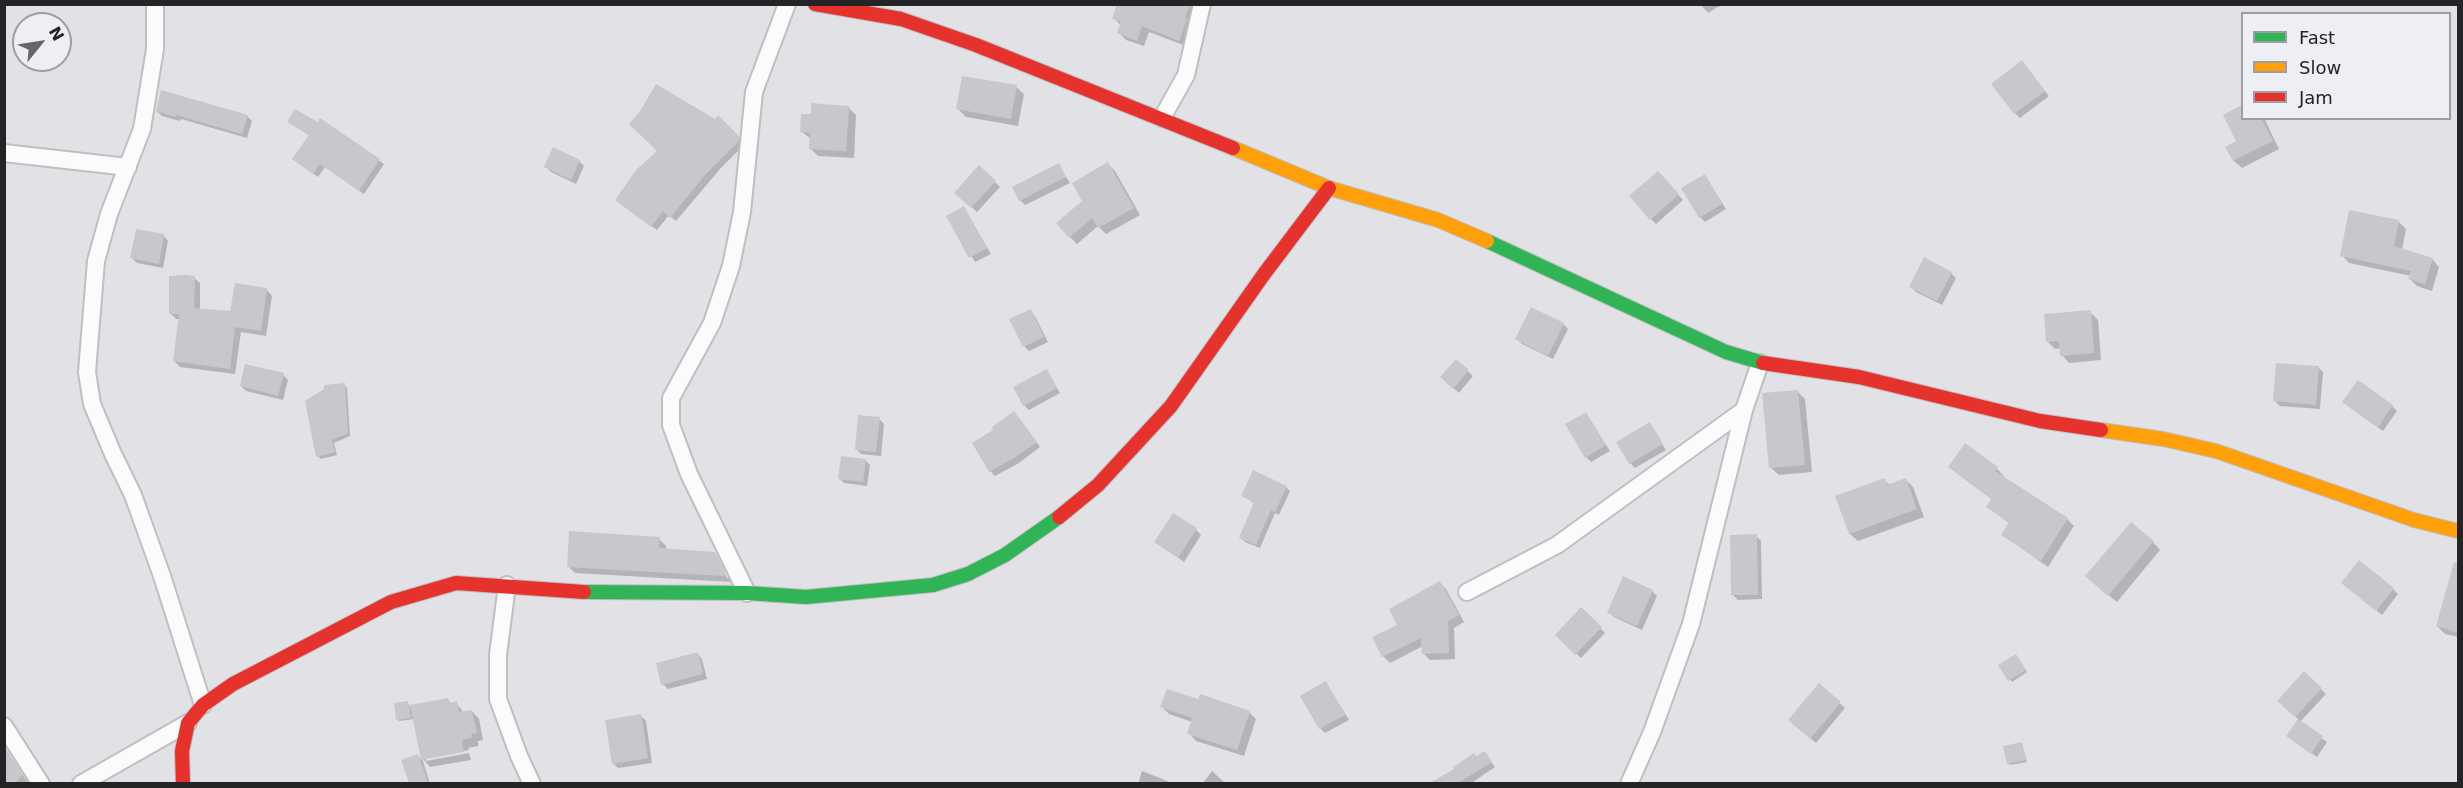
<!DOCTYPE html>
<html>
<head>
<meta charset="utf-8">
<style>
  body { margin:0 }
  #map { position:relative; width:2463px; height:788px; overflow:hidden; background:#e2e2e6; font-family:"DejaVu Sans",sans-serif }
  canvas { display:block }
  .frame { position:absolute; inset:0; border:6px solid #242427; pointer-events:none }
  .legend { position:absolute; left:2241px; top:12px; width:210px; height:108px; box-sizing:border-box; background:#eeeef5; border:2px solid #9d9da3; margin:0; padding:8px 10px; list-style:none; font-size:18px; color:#242427 }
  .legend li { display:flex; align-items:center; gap:12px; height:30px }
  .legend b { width:30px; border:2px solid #9d9da3 }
  .north { position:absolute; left:12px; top:12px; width:60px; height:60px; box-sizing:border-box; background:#eeeef5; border:2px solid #9d9da3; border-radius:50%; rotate:60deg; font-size:16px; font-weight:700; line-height:24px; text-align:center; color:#242427 }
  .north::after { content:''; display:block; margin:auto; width:21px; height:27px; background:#66666a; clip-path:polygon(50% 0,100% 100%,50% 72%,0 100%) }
</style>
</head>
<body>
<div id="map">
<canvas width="2463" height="788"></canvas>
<div class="frame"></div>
<ul class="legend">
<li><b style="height:8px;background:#30b455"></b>Fast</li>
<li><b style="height:8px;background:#ff9f0a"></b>Slow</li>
<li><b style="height:8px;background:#e5322d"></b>Jam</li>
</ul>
<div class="north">N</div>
</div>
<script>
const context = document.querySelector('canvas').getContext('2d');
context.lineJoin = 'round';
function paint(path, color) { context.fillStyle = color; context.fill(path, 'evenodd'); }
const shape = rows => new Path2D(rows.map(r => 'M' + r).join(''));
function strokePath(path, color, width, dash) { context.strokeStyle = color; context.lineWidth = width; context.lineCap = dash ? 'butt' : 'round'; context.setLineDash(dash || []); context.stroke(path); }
paint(shape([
  [1129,4,1192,4,1197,9,1186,46,1149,32,1144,46,1126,40,1119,33,1121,26,1114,18],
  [1700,4,1723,4,1708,13],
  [2026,67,2049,96,2020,118,2015,113],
  [1016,87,1024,94,1018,126,966,117,958,109],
  [848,107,856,115,854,158,818,156,810,148,811,139,802,132,812,116],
  [2242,107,2242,118,2264,118,2279,149,2242,168,2234,161,2238,142,2225,116],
  [157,111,247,116,252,121,247,138,181,119,180,121,162,116],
  [641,112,715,120,718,117,743,142,743,146,720,169,676,221,669,215,657,230,621,204,659,151],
  [321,120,384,164,364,194,325,167,318,177,299,163,310,136,289,122,318,124],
  [579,161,584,166,576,184,551,172,546,167],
  [1108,164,1115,171,1140,215,1106,234,1098,226,1077,244,1070,237,1084,201],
  [1058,165,1070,183,1025,205,1020,200],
  [1705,176,1726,209,1705,222,1700,217],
  [1663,178,1683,200,1656,224,1651,219],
  [995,182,1000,187,977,212,956,193],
  [964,208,991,254,975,262,948,217],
  [2399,222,2406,229,2402,250,2432,259,2439,267,2432,291,2417,286,2410,279,2411,276,2349,263,2342,255],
  [164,236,168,241,163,268,137,263,132,258],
  [1951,273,1956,278,1942,305,1916,292,1911,287],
  [194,278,200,283,200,310,232,313,267,290,272,296,266,336,241,332,235,374,180,367,174,361,180,319,176,319,170,313],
  [1030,311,1035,316,1048,342,1029,351,1024,346],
  [2090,312,2098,320,2101,360,2069,363,2062,355,2061,348,2055,349,2047,341],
  [1563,324,1568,329,1553,359,1522,344,1517,339],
  [1456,361,1473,376,1459,393,1442,377],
  [2318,367,2323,372,2320,409,2280,406,2275,401],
  [1046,371,1060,393,1029,410,1024,405],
  [283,375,288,380,283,400,246,391,241,386],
  [344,385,347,388,350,436,334,443,337,455,321,459,318,456],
  [1797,391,1805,399,1812,472,1779,475,1771,468],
  [2392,406,2397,411,2383,431,2349,407],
  [1586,414,1610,451,1591,462,1586,457],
  [1019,418,1040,447,1019,463,995,476,990,471],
  [879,419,884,424,881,456,861,454,856,449],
  [1649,424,1666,450,1635,468,1630,463],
  [1965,446,1997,469,2004,476,2003,477,2067,519,2074,526,2048,567,2003,535,2010,524,1988,507,1992,500],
  [865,460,870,465,867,486,844,483,839,478],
  [1905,479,1913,487,1924,517,1858,541,1850,534,1837,497,1884,480,1890,485],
  [1286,487,1290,491,1279,515,1275,513,1260,548,1245,542,1241,538,1255,504,1242,495],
  [1196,530,1201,535,1184,562,1156,542],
  [1756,536,1761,541,1762,599,1738,600,1733,595],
  [659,539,666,546,666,550,715,554,719,558,717,558,727,578,729,577,721,560,722,561,731,579,731,582,575,573,568,566],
  [2153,542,2160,550,2117,602,2095,584],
  [1440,583,1446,589,1464,622,1454,628,1455,659,1430,660,1423,653,1423,646,1390,663,1383,656,1374,638,1400,626],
  [2348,588,2393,589,2398,594,2382,615],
  [2448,588,2458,591,2458,637,2445,634,2437,626],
  [1652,591,1657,596,1642,630,1614,617,1609,613],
  [1581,609,1605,633,1581,658,1557,635],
  [698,654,702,659,707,679,668,689,663,684],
  [2018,658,2027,672,2012,682,2000,666],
  [2304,673,2326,694,2300,722,2327,742,2317,757,2288,736,2299,720,2279,701],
  [1326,683,1349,720,1325,733,1320,728],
  [1819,685,1845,708,1816,743,1795,725],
  [447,699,452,704,456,703,464,713,472,711,479,719,483,740,478,741,478,746,468,748,469,750,426,758,426,761,469,753,471,760,430,767,423,759,415,719,399,721,397,719,408,703,410,707],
  [1199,701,1249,712,1256,719,1244,756,1196,741,1189,733,1192,722,1169,714,1162,707],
  [641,716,646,721,652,763,618,768,613,763],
  [2022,744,2027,762,2010,765,2008,763],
  [4,748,29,784,4,784],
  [1485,753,1495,767,1470,784,1433,784],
  [418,756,423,761,430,784,410,784,403,761],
  [1142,771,1175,784,1138,784],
  [1212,771,1226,784,1202,784]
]), '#0003');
paint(shape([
  [1117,4,1190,4,1185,18,1187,19,1179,41,1142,26,1137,41,1117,33,1121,22,1112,19],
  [2022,60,2045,91,2014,114,1991,84],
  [962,76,1017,85,1011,119,956,109],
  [656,84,715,119,718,115,739,136,739,141,705,175,670,218,663,211,651,227,615,200,636,170,657,151,629,124,640,111],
  [161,90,248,115,242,134,176,115,175,117,156,111],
  [811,103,849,106,846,151,809,149,810,133,800,132,801,114,811,114],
  [2242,105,2242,118,2261,118,2273,141,2233,161,2225,147,2236,141,2223,115],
  [295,109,318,122,320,118,380,159,359,191,320,164,313,174,292,159,309,135,287,122],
  [553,147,580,160,571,180,544,167],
  [1108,162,1134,208,1098,228,1092,218,1069,238,1056,223,1082,201,1072,183],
  [1059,163,1066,177,1019,201,1012,187],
  [979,165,996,181,971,208,954,193],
  [1658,171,1679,194,1650,220,1629,196],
  [1705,174,1722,204,1699,218,1681,188],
  [964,206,987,248,969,258,946,216],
  [2349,210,2399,220,2394,246,2433,258,2425,284,2408,279,2411,271,2340,256],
  [136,229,164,234,159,264,130,258],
  [1924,257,1952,272,1937,301,1909,287],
  [185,275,195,276,194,308,230,311,235,283,267,288,261,331,235,327,230,369,173,361,179,314,169,314,169,276],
  [1531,307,1564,323,1548,356,1515,339],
  [1031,309,1044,337,1023,347,1009,319],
  [2091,310,2094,353,2060,356,2059,341,2046,342,2044,314],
  [1456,359,1469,370,1453,389,1440,377],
  [2276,363,2319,366,2316,405,2273,401],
  [245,364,284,373,278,396,240,386],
  [1047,369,1057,388,1023,406,1013,387],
  [2358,380,2393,405,2378,427,2342,402],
  [345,383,348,433,332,440,335,452,316,457,305,401,324,389,324,385],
  [1798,390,1805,465,1769,468,1762,393],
  [1014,411,1037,442,1014,458,989,472,972,443,993,430,992,427],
  [1586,412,1606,445,1585,458,1565,424],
  [858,415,880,417,876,452,855,450],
  [1650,422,1663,444,1629,464,1616,442],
  [1965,443,1998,467,1995,471,2068,518,2041,561,2001,535,2009,522,1986,507,1991,499,1948,467],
  [841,456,866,459,863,482,838,479],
  [1253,470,1287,486,1275,512,1271,510,1256,545,1239,538,1254,502,1241,496],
  [1885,478,1887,485,1906,478,1917,509,1849,534,1835,496],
  [1173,513,1197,528,1178,558,1154,542],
  [2131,522,2154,541,2108,596,2085,576],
  [569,531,660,537,659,548,715,552,725,571,724,576,567,567],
  [1757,534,1758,595,1731,595,1730,535],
  [2359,560,2394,588,2376,611,2341,583],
  [2454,562,2458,563,2458,633,2436,626],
  [1623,576,1653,590,1637,626,1607,613],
  [1440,581,1459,615,1448,621,1449,653,1422,654,1421,638,1382,657,1372,637,1397,625,1389,609],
  [1581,607,1602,627,1575,655,1555,635],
  [698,652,703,674,661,685,656,663],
  [2016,654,2026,670,2008,681,1998,665],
  [2304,671,2322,688,2295,717,2277,701],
  [1326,681,1345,715,1319,729,1300,696],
  [1819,683,1841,702,1810,739,1788,720],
  [1167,689,1198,699,1200,694,1250,711,1237,750,1187,734,1192,718,1160,707],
  [448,698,449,703,457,701,459,712,472,710,477,733,471,734,472,738,462,740,464,752,421,760,410,705],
  [408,701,411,718,396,720,394,703],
  [641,714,648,758,612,764,605,720],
  [2298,719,2323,736,2311,754,2286,736],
  [2022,742,2026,760,2007,764,2003,746],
  [4,746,23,775,15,783,4,783],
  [1485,751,1492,762,1458,783,1430,783,1454,769,1453,767,1474,753,1476,756],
  [418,754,428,783,409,783,401,760]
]), '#c8c8cc');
const street = shape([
  [155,4,155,49,142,129,109,214,96,261,87,372,92,404,113,454,133,495,162,576,203,705],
  [1162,118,1186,75,1202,4],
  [4,153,128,167],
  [507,585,498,655,498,699,519,756,532,784],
  [1467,592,1557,545,1744,410],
  [747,593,689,474,671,425,671,398,712,323,731,266,742,212,754,92,787,4],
  [4,726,41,784],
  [81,784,188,723],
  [1629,784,1652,732,1691,624,1744,410,1760,363]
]);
const fast = shape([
  [1487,241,1726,352,1763,363],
  [584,592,747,593,806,597,933,585,968,574,1005,555,1059,517]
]);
const slow = shape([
  [1233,148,1329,188,1438,220,1487,241],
  [2101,430,2163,439,2216,451,2414,520,2458,531]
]);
const jam = shape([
  [815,4,901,19,976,45,1233,148],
  [1763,363,1859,377,2040,421,2101,430],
  [1059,517,1098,485,1171,406,1264,274,1329,188],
  [183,784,182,751,188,723,203,705,233,684,391,602,456,583,584,592]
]);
strokePath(street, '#bfbfc2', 20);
strokePath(fast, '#bfbfc2', 16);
strokePath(slow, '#bfbfc2', 16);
strokePath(jam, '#bfbfc2', 16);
strokePath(street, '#fbfbfb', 16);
strokePath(fast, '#30b455', 14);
strokePath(slow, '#ff9f0a', 14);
strokePath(jam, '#e5322d', 14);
</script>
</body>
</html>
